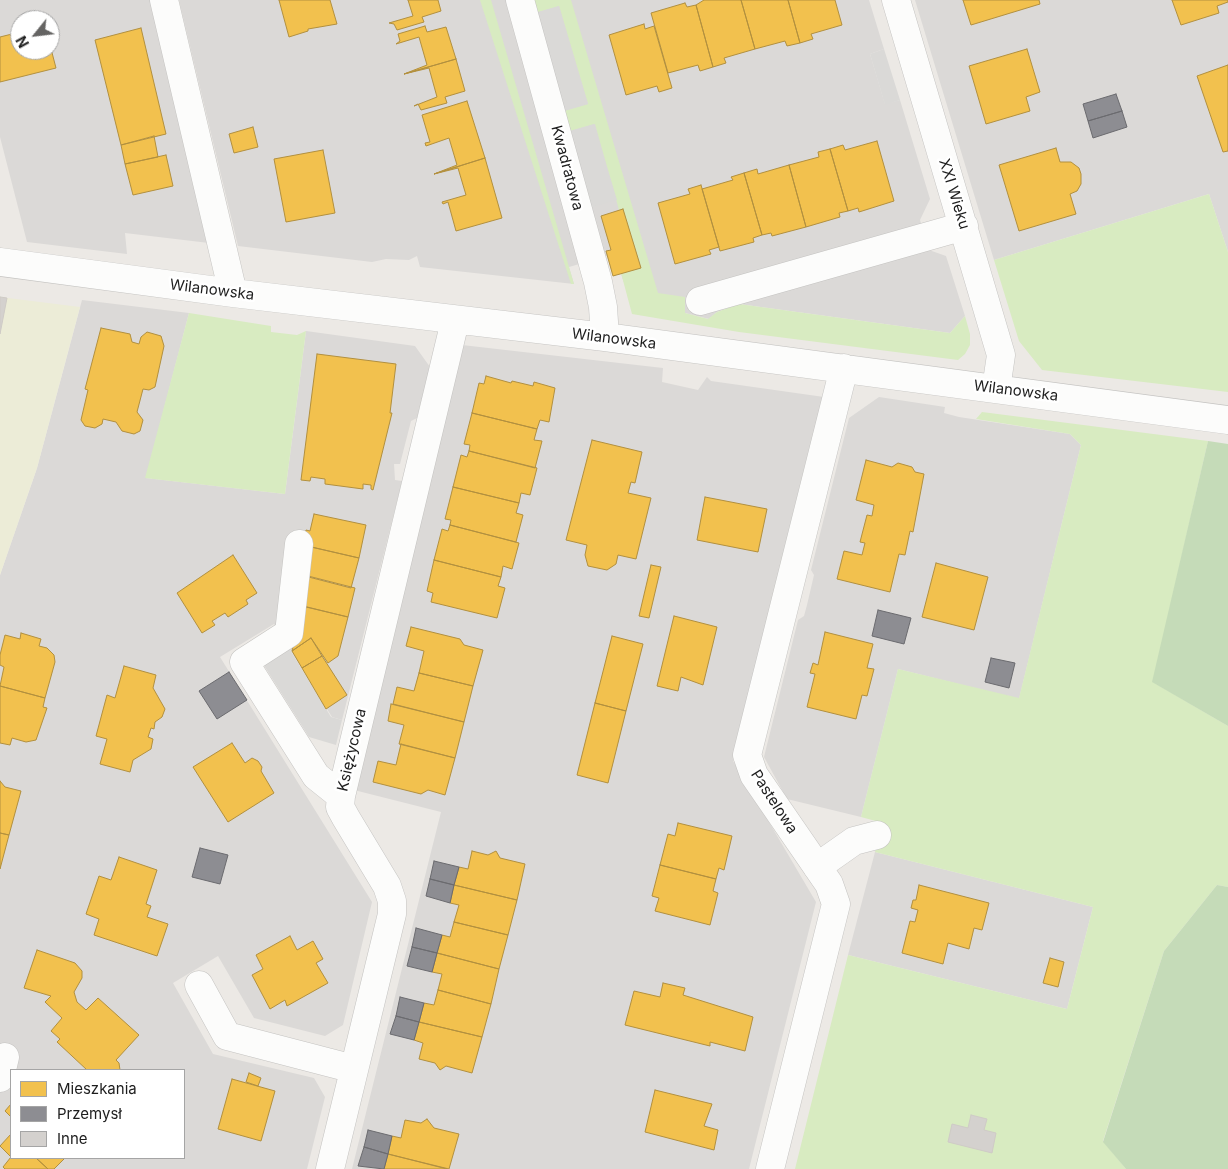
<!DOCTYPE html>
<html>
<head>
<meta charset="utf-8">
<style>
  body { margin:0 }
  #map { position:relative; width:1228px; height:1169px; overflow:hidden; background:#ece9e5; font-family:Inter,sans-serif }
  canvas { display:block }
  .legend { position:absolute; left:10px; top:1069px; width:175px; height:90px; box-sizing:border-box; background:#fff; border:1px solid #a5a5a5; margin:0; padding:6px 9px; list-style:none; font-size:15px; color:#1d1d1d }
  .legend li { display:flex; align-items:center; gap:10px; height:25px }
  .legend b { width:25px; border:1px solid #a5a5a5 }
  .north { position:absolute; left:10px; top:10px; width:50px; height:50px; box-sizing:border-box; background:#fff; border:1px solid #a5a5a5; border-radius:50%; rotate:241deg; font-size:14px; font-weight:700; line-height:20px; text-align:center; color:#1d1d1d }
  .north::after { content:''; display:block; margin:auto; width:18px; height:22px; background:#656463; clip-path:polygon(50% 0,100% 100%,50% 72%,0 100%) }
</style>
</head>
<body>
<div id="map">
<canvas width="1228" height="1169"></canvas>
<ul class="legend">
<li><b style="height:14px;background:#f2c14e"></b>Mieszkania</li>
<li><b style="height:14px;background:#8d8d92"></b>Przemysł</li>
<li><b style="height:14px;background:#d4d1ce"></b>Inne</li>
</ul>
<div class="north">N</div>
</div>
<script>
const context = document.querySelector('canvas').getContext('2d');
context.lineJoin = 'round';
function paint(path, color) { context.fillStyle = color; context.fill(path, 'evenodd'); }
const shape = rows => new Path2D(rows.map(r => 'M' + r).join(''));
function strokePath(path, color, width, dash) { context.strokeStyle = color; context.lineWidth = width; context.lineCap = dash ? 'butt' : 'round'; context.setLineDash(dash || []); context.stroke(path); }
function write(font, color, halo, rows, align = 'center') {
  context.font = font + ' Inter,sans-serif'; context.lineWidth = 5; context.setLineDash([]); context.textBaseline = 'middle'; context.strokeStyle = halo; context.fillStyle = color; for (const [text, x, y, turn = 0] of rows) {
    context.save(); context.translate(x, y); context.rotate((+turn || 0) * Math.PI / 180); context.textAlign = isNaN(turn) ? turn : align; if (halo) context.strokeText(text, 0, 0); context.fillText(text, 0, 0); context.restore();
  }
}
paint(shape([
  [0,0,152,0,209,243,125,233,127,254,27,242,0,137],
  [20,20,50,20,50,50,20,50],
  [179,0,869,0,884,49,870,54,885,104,900,100,930,199,920,220,929,250,946,256,965,316,950,333,739,304,717,312,709,319,685,313,627,291,621,274,613,276,607,256,569,267,574,284,420,267,417,256,409,260,386,259,372,262,238,246],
  [915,0,1228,0,1228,252,1209,194,994,260],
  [82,300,189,313,146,478,285,494,306,331,415,346,430,367,417,418,411,421,400,464,394,464,395,480,402,481,342,720,332,717,274,624,220,657,372,902,343,1025,325,1036,254,1018,218,956,173,983,213,1054,314,1078,325,1097,307,1169,0,1169,0,575,37,468],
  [11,1070,184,1070,184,1158,11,1158],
  [462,345,663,368,662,382,698,390,707,377,711,381,824,397,733,761,816,902,749,1169,352,1169,441,812,350,789],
  [879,397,945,407,944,413,959,417,1070,434,1081,445,1019,699,898,669,861,817,787,799,764,757,798,620,804,616,807,605,814,575,811,570,849,418],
  [875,852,1093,907,1067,1009,848,955]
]), '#dbd9d7');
paint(shape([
  [0,297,80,307,37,468,0,575]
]), '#ececd7');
paint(shape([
  [480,0,491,0,574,284,571,284],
  [531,0,571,0,658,293,685,297,685,313,708,319,717,312,739,304,950,333,965,316,970,334,970,345,965,354,958,360,739,332,632,314,621,273,641,267,623,209,619,210,595,124,570,131,564,111,588,104,559,6,535,13],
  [1209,194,1228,252,1228,392,1042,370,1019,341,994,260],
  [189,313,271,326,271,332,297,335,306,331,285,494,145,478],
  [982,412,1208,441,1153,682,1228,726,1228,887,1217,885,1164,951,1103,1141,1126,1169,795,1169,848,955,1067,1009,1093,907,875,852,883,823,861,817,898,669,1019,698,1081,445,1070,434,976,419]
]), '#d8ebc1');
paint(shape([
  [1208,441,1228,444,1228,726,1152,682],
  [1217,885,1228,887,1228,1169,1126,1169,1103,1142,1164,951]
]), '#c5dbb8');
paint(shape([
  [559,6,588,104,564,111,535,13],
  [884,49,900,100,885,105,870,54],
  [594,124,617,200,592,207,570,131],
  [289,648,331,717,342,720,336,745,309,737,263,664]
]), '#dad9d7');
const homes = shape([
  [279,0,330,0,337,24,308,29,308,31,289,37,279,0],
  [408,0,438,0,441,11,422,17,424,22,397,30,394,24,389,23,413,16,408,0],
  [704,0,741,0,755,49,724,58,726,63,713,67,696,5,704,0],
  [741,0,788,0,800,43,787,46,785,41,755,49,741,0],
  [788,0,835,0,842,25,811,34,813,39,800,43,788,0],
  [963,0,1039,0,1040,4,971,25,963,0],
  [1172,0,1228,0,1228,2,1217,6,1219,13,1181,25,1172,0],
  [685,3,687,7,696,5,713,67,700,71,698,65,668,73,651,13,685,3],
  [644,24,645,29,654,26,672,88,659,92,657,86,626,95,609,35,644,24],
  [425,26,427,32,446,27,456,59,404,74,427,65,419,37,396,44,400,41,398,34,425,26],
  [141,28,166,134,121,145,95,40,141,28],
  [20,32,20,50,50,50,50,45,56,68,0,82,0,37,20,32],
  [1027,49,1040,92,1026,97,1030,111,986,124,969,66,1027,49],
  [456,59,465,91,445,97,447,103,421,110,418,104,414,106,437,97,429,68,404,74,456,59],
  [1228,65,1228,151,1223,152,1197,76,1228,65],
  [467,101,485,158,434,174,457,165,449,138,426,146,425,143,430,142,422,115,467,101],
  [253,127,258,147,234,153,229,134,253,127],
  [154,136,158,157,125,164,121,145,154,136],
  [877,141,894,201,859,212,858,208,848,211,830,149,843,145,845,150,877,141],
  [1056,148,1060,162,1071,162,1079,168,1081,174,1081,184,1077,191,1070,194,1076,214,1019,231,999,165,1056,148],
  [830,149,848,211,839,213,840,217,806,227,789,165,819,157,818,152,830,149],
  [323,150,335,213,286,222,274,159,323,150],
  [166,155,173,186,133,195,125,164,166,155],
  [485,158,502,218,456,231,448,202,443,204,442,202,466,195,458,168,434,174,485,158],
  [789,165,806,227,772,236,771,233,762,235,744,173,757,169,758,174,789,165],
  [744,173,762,235,753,238,754,242,720,251,702,189,733,180,731,177,744,173],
  [701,185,719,247,709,250,711,254,675,264,658,203,690,194,688,189,701,185],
  [623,209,641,268,613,276,606,251,611,250,601,216,623,209],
  [101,328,130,334,132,342,139,344,141,337,147,332,161,336,164,346,155,387,149,390,143,389,137,412,143,420,140,431,134,434,122,431,116,422,103,419,102,424,95,428,85,426,81,420,88,390,85,389,101,328],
  [317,354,396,364,390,413,392,413,373,490,371,489,371,485,363,484,363,489,325,484,325,479,311,477,310,481,301,480,317,354],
  [486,376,511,383,512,381,533,386,534,382,555,388,549,422,540,420,537,429,472,413,479,383,484,384,486,376],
  [472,413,537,429,534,440,542,441,535,468,469,451,470,445,464,444,472,413],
  [592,440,642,452,635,483,631,482,628,493,651,498,636,559,618,555,616,564,607,570,588,566,585,555,587,545,566,540,592,440],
  [469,451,537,468,530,495,521,493,519,503,453,487,461,455,467,457,469,451],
  [866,460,892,467,898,463,912,467,915,472,924,474,913,532,910,531,905,555,899,554,890,592,837,579,844,551,862,555,865,543,860,542,867,515,872,516,874,505,856,500,866,460],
  [453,487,519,503,516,513,523,515,516,542,450,525,451,520,445,519,453,487],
  [705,497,767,509,758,552,697,540,705,497],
  [314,514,366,525,359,558,303,545,306,530,310,531,314,514],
  [450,525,519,543,512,569,503,566,501,577,434,560,442,529,448,531,450,525],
  [311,547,359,558,351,588,301,575,311,547],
  [233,555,257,593,246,600,248,604,228,617,225,613,212,621,215,625,202,633,177,593,233,555],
  [434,560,501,577,498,586,505,588,497,618,431,602,433,593,427,591,434,560],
  [936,563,988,577,974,630,922,617,936,563],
  [651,565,661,567,649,618,639,616,651,565],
  [308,576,355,588,348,617,299,605,308,576],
  [306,607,348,617,338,656,328,663,311,638,292,651,300,618,303,619,306,607],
  [674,616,717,627,703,685,681,677,678,691,657,686,674,616],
  [411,627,460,639,464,645,483,650,473,686,419,673,424,651,406,646,411,627],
  [825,632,873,644,867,668,874,669,867,696,862,695,856,719,807,707,815,674,810,673,813,663,818,665,825,632],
  [21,633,41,639,39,646,47,648,54,655,55,662,45,698,0,686,4,667,0,665,0,655,5,635,20,639,21,633],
  [612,636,643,644,626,711,595,703,612,636],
  [311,638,322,656,302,668,292,651,311,638],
  [322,656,347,695,326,709,302,668,322,656],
  [124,666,156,675,153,688,165,709,162,717,155,722,154,729,151,728,148,737,153,739,151,749,133,760,130,772,100,764,107,739,96,736,107,695,115,698,124,666],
  [419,673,473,686,464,722,393,704,397,687,414,691,419,673],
  [0,686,45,698,43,707,47,708,36,740,26,742,12,738,10,745,0,743,0,686],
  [595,703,626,711,608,783,577,775,595,703],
  [391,704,464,722,455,758,399,744,404,725,388,721,391,704],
  [232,743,245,763,252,758,258,761,262,767,261,771,274,793,228,822,193,767,232,743],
  [401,744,455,758,445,795,428,790,421,794,373,782,378,761,396,765,401,744],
  [0,781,5,787,21,791,9,835,0,833,0,781],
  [678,823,732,836,724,870,719,868,716,879,660,865,668,834,675,836,678,823],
  [0,833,9,835,0,869,0,833],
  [472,851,488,855,496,851,500,858,525,864,517,900,454,885,459,867,468,869,472,851],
  [119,857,157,870,146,904,151,906,147,917,168,924,157,956,94,935,99,919,86,914,99,876,111,880,119,857],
  [660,865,716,879,713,891,718,893,710,925,655,911,659,898,652,896,660,865],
  [454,885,517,900,508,935,454,922,459,905,450,903,454,885],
  [919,885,989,903,982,930,974,928,969,949,948,943,943,964,902,953,910,921,915,922,918,910,911,908,913,900,916,900,919,885],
  [454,922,508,935,499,969,437,953,442,935,450,937,454,922],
  [290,936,297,950,313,941,323,959,316,963,328,983,287,1006,285,1000,270,1009,252,975,263,969,256,955,290,936],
  [37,950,75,963,82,971,82,978,74,992,77,1002,86,1010,98,998,139,1035,116,1060,119,1063,120,1070,87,1070,57,1042,60,1039,51,1031,62,1018,45,1002,51,996,24,988,37,950],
  [437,953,499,969,491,1004,438,990,442,974,432,972,437,953],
  [1050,958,1064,962,1058,987,1043,983,1050,958],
  [663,983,685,988,683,995,753,1017,745,1051,710,1042,710,1046,625,1025,634,991,660,997,663,983],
  [438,990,491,1004,482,1037,419,1022,424,1003,434,1005,438,990],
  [419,1022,482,1037,472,1073,446,1066,440,1070,435,1063,419,1059,423,1043,414,1040,419,1022],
  [249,1073,261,1078,258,1086,246,1082,249,1073],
  [232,1079,275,1091,261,1141,218,1129,232,1079],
  [655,1090,712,1104,704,1126,718,1130,714,1150,645,1132,655,1090],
  [11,1104,11,1117,5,1111,11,1104],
  [427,1119,434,1128,459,1134,449,1169,388,1154,392,1136,401,1138,405,1120,421,1123,427,1119],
  [11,1134,11,1157,0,1146,11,1134],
  [388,1154,447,1169,384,1169,388,1154],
  [11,1157,36,1158,48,1169,5,1169,3,1167,11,1157],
  [36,1158,65,1158,54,1169,48,1169,36,1158]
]);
paint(homes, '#f2c14e');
strokePath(homes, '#b2903f', 1);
const industry = shape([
  [1116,94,1122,111,1088,121,1083,104,1116,94],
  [1122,111,1127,127,1093,138,1088,121,1122,111],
  [878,610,911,618,904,644,872,636,878,610],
  [991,658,1015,663,1009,688,985,682,991,658],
  [229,672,247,700,217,719,199,691,229,672],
  [200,848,228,855,220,884,192,877,200,848],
  [434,861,459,867,454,885,430,879,434,861],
  [430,879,454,885,450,903,426,896,430,879],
  [416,928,442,935,437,953,412,947,416,928],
  [412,947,437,953,432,972,407,966,412,947],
  [400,997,424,1003,419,1022,396,1016,400,997],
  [396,1016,419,1022,414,1040,390,1034,396,1016],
  [368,1130,392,1136,388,1154,364,1147,368,1130],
  [364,1147,388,1154,384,1169,358,1166,364,1147]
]);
paint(industry, '#8d8d92');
strokePath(industry, '#6b6b6f', 1);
const building = shape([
  [0,297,7,298,0,334,0,297],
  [971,1115,987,1119,984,1130,996,1133,992,1153,948,1142,952,1124,968,1128,971,1115]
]);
paint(building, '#d4d1ce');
strokePath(building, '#cfcbc6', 1);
const minor = shape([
  [164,0,233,293],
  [520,0,598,282,603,307,605,337],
  [896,0,1001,355,996,389],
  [0,262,233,293,605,337,1228,420],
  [700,301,964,226],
  [299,544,289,633,244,662,316,776,341,796],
  [817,867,854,841,877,835],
  [199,985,227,1036,354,1069],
  [0,1078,5,1057],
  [330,1169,392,914,392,901,387,886,346,818,340,807,341,796,455,321],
  [770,1169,836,904,829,884,754,775,747,755,844,368]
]);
strokePath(minor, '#c4c3c1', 29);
strokePath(minor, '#fcfcfb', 28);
write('15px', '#1d1d1d', '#fff', [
  ["Kwadratowa",567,168,75],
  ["XXI Wieku",954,194,73],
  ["Wilanowska",212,290,7],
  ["Wilanowska",614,339,7],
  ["Wilanowska",1016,391,7],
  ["Księżycowa",352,750,-77],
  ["Pastelowa",774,802,57]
]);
</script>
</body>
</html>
